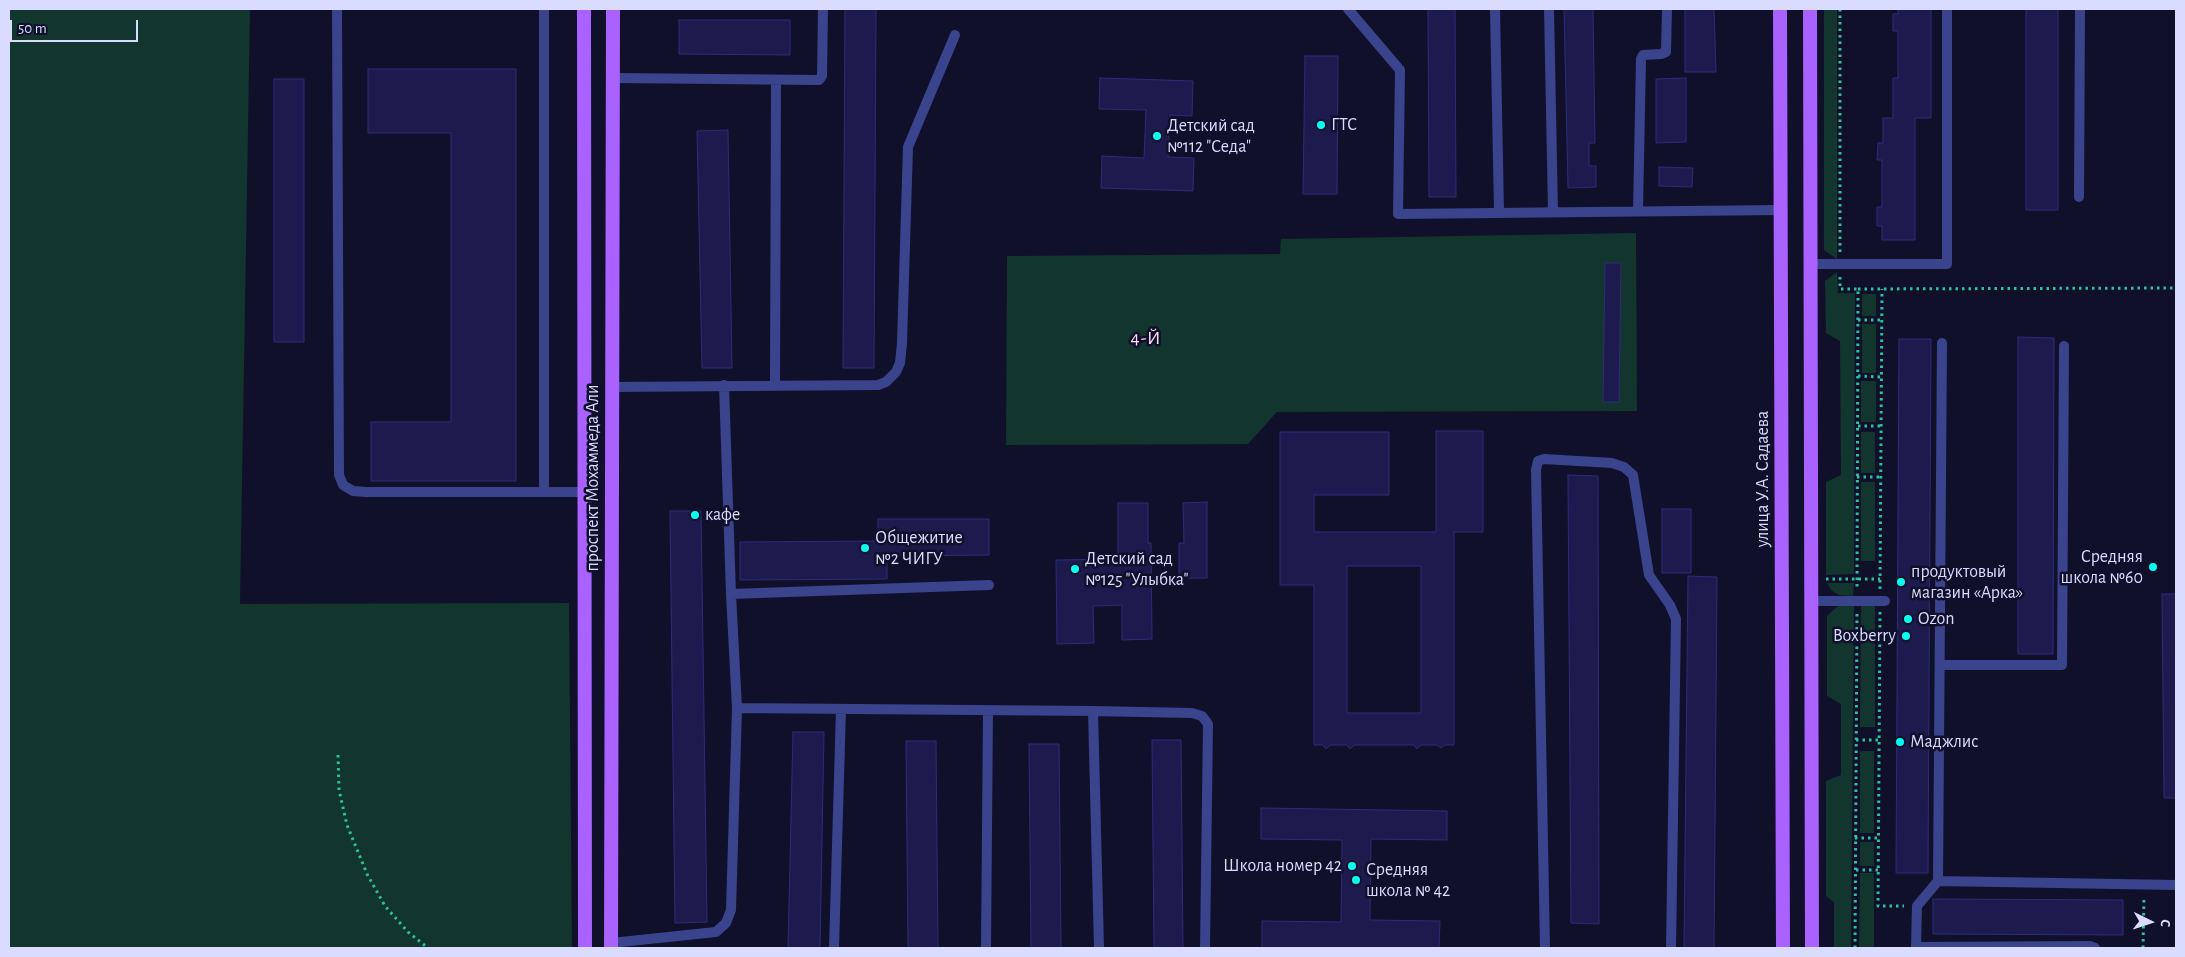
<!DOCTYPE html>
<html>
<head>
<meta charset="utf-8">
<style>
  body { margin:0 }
  #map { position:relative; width:2185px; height:957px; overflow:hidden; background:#10102b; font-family:"Alegreya Sans",sans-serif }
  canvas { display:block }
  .frame { position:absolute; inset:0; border:10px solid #dadcff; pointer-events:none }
  .north { position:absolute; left:2125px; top:897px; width:50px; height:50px; -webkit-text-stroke:4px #10102b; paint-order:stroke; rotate:94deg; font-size:14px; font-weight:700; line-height:20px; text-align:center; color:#dadcff }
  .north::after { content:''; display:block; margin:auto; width:18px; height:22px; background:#dadcff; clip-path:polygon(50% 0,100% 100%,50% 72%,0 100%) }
  .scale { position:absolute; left:10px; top:20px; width:128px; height:22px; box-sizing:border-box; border:2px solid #dadcff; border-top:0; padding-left:6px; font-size:15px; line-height:18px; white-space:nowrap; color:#dadcff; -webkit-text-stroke:4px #10102b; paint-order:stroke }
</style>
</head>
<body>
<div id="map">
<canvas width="2185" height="957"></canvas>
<div class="frame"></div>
<div class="north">С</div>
<div class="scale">50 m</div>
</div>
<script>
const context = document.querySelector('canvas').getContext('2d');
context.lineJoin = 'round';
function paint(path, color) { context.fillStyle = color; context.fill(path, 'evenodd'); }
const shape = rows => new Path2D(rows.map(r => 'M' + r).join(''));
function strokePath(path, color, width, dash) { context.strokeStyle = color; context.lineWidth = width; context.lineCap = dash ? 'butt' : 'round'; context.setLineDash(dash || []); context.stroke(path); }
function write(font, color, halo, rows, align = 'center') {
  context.font = font + ' "Alegreya Sans",sans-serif'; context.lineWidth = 5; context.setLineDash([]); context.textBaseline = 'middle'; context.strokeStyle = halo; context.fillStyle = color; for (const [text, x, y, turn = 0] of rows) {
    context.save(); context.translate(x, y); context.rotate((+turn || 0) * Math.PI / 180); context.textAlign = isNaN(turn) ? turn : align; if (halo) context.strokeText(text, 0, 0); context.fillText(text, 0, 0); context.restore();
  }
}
paint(shape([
  [9,9,250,9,240,604,569,603,572,948,9,948],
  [1824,9,1837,9,1837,259,1824,250],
  [1636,233,1637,411,1277,412,1248,444,1006,445,1007,256,1280,254,1281,239],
  [1837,272,1838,293,1855,293,1854,574,1826,575,1826,482,1841,475,1840,341,1826,333,1825,281],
  [1862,294,1876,294,1876,316,1862,316],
  [1862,324,1876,324,1876,373,1862,373],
  [1861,381,1876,381,1876,422,1861,422],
  [1861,432,1875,432,1875,473,1861,473],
  [1861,482,1875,482,1875,561,1861,561],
  [1827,583,1854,583,1853,596,1839,595,1831,590],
  [1839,605,1854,605,1851,948,1834,948,1834,902,1826,896,1826,781,1841,775,1841,704,1827,696,1827,616],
  [1861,606,1875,606,1875,727,1860,727],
  [1860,751,1874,751,1874,833,1860,833],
  [1860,842,1874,842,1874,866,1860,866],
  [1860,873,1874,873,1874,948,1859,948]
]), '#12352e');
const building = shape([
  [845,9,876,9,874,368,843,368,845,9],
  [1428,9,1455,9,1456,197,1429,197,1428,9],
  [1564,9,1593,9,1595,143,1589,143,1589,166,1596,166,1596,187,1568,188,1564,9],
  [1685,9,1714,9,1716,72,1685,72,1685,9],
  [1898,9,1931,9,1931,118,1915,118,1915,240,1882,240,1882,226,1877,226,1877,207,1882,207,1882,160,1877,160,1878,143,1883,143,1883,118,1893,118,1893,78,1898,78,1898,31,1893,31,1893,14,1898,14,1898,9],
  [2026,9,2058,9,2058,210,2026,210,2026,9],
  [679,20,790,20,790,55,679,54,679,20],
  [1305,56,1338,56,1337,194,1303,194,1305,56],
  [368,69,516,69,516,481,371,481,371,422,451,422,451,133,368,133,368,69],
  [1100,78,1193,81,1192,116,1170,115,1168,157,1194,158,1193,191,1101,188,1102,156,1144,158,1146,110,1099,109,1100,78],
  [1686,78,1686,142,1656,143,1656,79,1686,78],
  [274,79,304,79,304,342,274,342,274,79],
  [728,130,732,368,702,368,697,131,728,130],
  [1659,167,1693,168,1692,187,1659,186,1659,167],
  [1605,263,1621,263,1619,402,1603,402,1605,263],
  [2018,337,2054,338,2053,654,2018,654,2018,337],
  [1899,339,1931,339,1928,873,1896,873,1899,339],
  [1436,431,1483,431,1483,532,1454,532,1454,745,1445,745,1441,748,1437,745,1421,745,1417,749,1414,745,1354,745,1350,749,1347,745,1330,745,1326,749,1323,745,1314,745,1314,585,1280,585,1280,432,1389,432,1389,495,1314,495,1314,532,1436,532,1436,431],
  [1347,566,1421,566,1421,713,1347,713,1347,566],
  [1568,475,1598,476,1599,924,1571,923,1568,475],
  [1207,502,1207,578,1179,578,1179,543,1184,543,1183,503,1207,502],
  [1118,503,1148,503,1148,543,1151,543,1152,639,1122,640,1122,605,1093,606,1094,643,1057,644,1056,560,1118,559,1118,503],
  [1662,509,1691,509,1691,573,1662,573,1662,509],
  [670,511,701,511,707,922,675,923,670,511],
  [878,519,989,519,989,555,887,556,887,579,740,580,740,542,878,541,878,519],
  [1688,576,1717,577,1714,948,1684,948,1688,576],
  [2162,594,2176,594,2176,798,2164,798,2162,594],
  [793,732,824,732,820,948,788,948,793,732],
  [1152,740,1181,740,1183,948,1154,948,1152,740],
  [906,741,936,741,938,948,908,948,906,741],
  [1029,744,1059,744,1061,948,1031,948,1029,744],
  [1261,808,1447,811,1447,840,1371,839,1370,920,1440,921,1439,948,1262,948,1262,921,1341,922,1342,840,1261,839,1261,808],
  [1933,899,2123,900,2123,935,1933,934,1933,899]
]);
paint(building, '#1d1b4d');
strokePath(building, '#2e2c7a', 1);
strokePath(shape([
  [1840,9,1840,253],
  [1840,277,1840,289,1858,289,1857,590],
  [1858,289,2176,288],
  [1858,320,1882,320],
  [1858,376,1882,377],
  [1858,426,1881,426],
  [1857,477,1881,477],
  [1826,579,1880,579],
  [1880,589,1882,289],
  [1880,612,1878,906,1904,906],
  [1856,740,1879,740],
  [338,755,339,790,347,825,367,874,385,906,408,932,428,948],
  [1855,838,1879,838],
  [1856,870,1878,870],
  [1855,948,1857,614],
  [2143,948,2144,896]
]), '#2bc29f', 3, [2.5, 4]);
strokePath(shape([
  [337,9,339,475,343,485,353,491,366,492,583,492],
  [1348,9,1400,70,1398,214,1781,210],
  [1495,9,1499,211],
  [1549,9,1553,212],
  [613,78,819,80,822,76,823,9],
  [2079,197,2080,9],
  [1638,211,1641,59,1643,55,1661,54,1666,52,1667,9],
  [1811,264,1947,264,1947,9],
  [775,384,776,80],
  [724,385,731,594],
  [612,387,878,385,886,382,896,372,900,363,902,343,908,147,955,35],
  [544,492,544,9],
  [1812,601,1885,601],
  [1940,665,2062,665,2064,346],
  [737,708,731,594,989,585],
  [1093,711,1099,948],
  [1938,881,1942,343],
  [611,943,716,932,726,923,731,910,737,708,1093,711,1192,713,1202,716,1208,724,1205,948],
  [834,948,841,709],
  [986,948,988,711],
  [1545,948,1536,470,1538,461,1544,459,1612,463,1624,467,1633,475,1649,575,1670,605,1676,619,1671,948],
  [1916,948,1917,906,1938,881,2176,885]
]), '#39448c', 10);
strokePath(shape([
  [1916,947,2090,946,2095,948]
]), '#39448c', 10);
strokePath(shape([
  [584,9,585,948],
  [1780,9,1783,948],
  [1810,9,1812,948],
  [611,948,613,9]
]), '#a961ff', 14);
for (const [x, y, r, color] of [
  [1321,125,5,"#06ffee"],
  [1157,136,5,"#06ffee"],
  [695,515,5,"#06ffee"],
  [865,548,5,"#06ffee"],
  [2153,567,5,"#06ffee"],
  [1075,569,5,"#06ffee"],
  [1901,582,5,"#06ffee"],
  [1908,619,5,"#06ffee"],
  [1906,636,5,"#06ffee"],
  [1900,742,5,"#06ffee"],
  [1352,866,5,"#06ffee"],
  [1356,880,5,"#06ffee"]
]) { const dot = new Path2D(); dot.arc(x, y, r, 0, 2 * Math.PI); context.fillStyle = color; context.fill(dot); strokePath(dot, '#10102b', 2); }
write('18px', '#dadcff', '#10102b', [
  ["ГТС",1331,125],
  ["Детский сад",1167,126],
  ["№112 \"Седа\"",1167,147],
  ["кафе",705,515],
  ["Общежитие",875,538],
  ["№2 ЧИГУ",875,559],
  ["Средняя",2143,557,"right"],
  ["школа №60",2143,578,"right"],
  ["Детский сад",1085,559],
  ["№125 \"Улыбка\"",1085,580],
  ["продуктовый",1911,572],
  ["магазин «Арка»",1911,593],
  ["Ozon",1918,619],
  ["Boxberry",1896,636,"right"],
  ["Маджлис",1910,742],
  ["Школа номер 42",1342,866,"right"],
  ["Средняя",1366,870],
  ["школа № 42",1366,891]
], 'left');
write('18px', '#dadcff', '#10102b', [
  ["проспект Мохаммеда Али",593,478,-90],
  ["улица У.А. Садаева",1763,479,-90]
]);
context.letterSpacing = '1px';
write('19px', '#ffdcf8', '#10102b', [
  ["4-Й",1146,338]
]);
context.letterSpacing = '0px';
</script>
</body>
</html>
